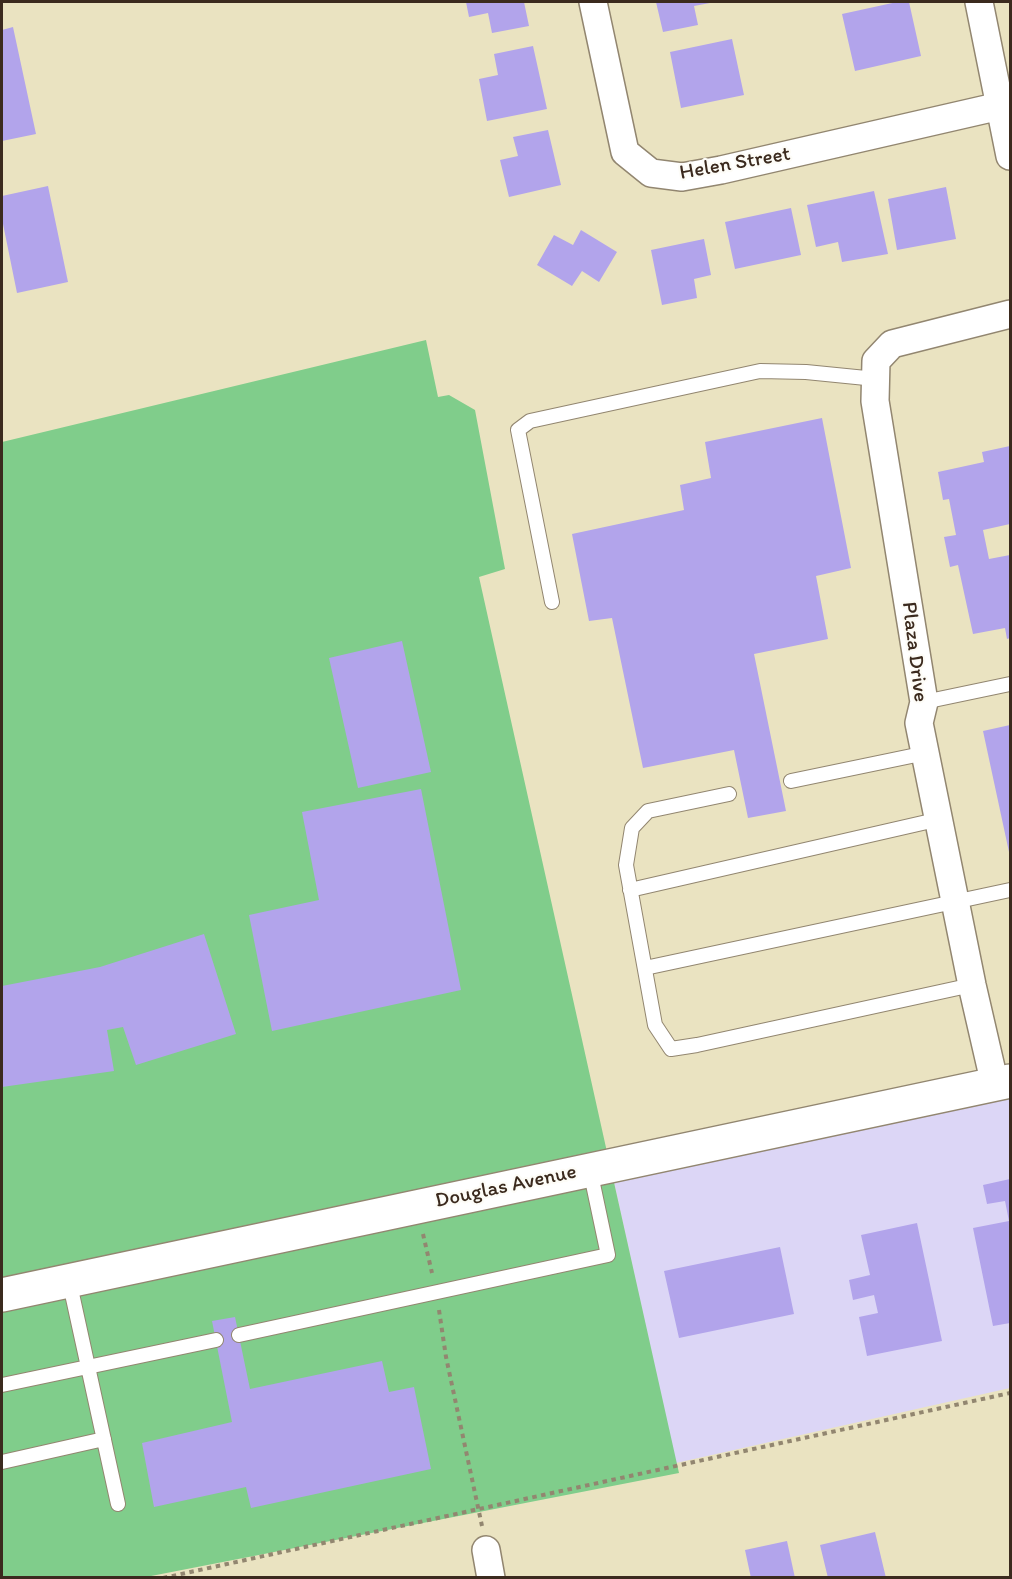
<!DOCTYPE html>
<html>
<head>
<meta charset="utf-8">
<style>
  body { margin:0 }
  #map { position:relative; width:1012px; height:1579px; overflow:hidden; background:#eae3c1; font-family:Itim,sans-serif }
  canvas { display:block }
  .frame { position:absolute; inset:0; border:3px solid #3b2a1e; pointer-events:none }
</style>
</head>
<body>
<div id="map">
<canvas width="1012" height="1579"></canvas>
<div class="frame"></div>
</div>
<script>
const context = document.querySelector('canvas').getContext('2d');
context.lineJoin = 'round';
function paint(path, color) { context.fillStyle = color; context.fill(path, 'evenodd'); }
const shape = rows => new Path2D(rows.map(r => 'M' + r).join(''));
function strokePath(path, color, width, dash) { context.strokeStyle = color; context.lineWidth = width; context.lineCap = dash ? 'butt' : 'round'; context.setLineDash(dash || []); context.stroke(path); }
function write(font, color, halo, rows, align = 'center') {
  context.font = font + ' Itim,sans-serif'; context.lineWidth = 4.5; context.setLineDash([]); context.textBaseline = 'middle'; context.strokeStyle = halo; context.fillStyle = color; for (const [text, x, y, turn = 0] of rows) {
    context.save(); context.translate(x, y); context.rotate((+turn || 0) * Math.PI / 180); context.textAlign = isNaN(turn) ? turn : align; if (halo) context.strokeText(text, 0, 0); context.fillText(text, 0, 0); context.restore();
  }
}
paint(shape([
  [1010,1095,1010,1388,676,1463,613,1178]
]), '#dcd6f6');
paint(shape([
  [426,340,438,397,449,395,475,410,505,569,479,577,607,1152,2,1281,2,442],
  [613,1178,679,1473,146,1577,2,1577,2,1309]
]), '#80cd8b');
paint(shape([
  [466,2,524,2,529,26,492,33,488,13,469,17],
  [656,2,710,2,710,3,694,6,698,25,663,32],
  [897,2,909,2,921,56,855,71,842,14],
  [13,27,36,134,2,141,2,30],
  [732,39,744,95,681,108,670,52],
  [533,46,547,109,487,121,479,79,498,75,494,54],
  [548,130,561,185,509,197,500,160,518,156,513,137],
  [48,186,68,282,17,293,2,219,2,196],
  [946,187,956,239,897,250,888,199],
  [874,191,888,254,842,262,838,242,816,247,807,205],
  [791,208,801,255,735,269,725,222],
  [581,230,617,252,599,282,582,271,572,286,537,265,554,235,573,245],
  [704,239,711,275,694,279,697,298,662,305,651,250],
  [822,418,851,568,816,576,828,639,754,654,786,811,748,818,734,750,643,768,612,618,589,621,572,534,684,510,680,485,711,478,705,442],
  [1010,446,1010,524,983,530,989,559,1010,555,1010,638,1007,639,1005,628,973,634,958,565,950,567,944,537,956,535,949,499,943,500,938,472,984,462,982,452],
  [402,641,431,772,358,788,329,658],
  [1010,725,1010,852,1009,852,983,731],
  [421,789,461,990,272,1031,249,915,319,900,302,812],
  [204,934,236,1034,136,1065,123,1027,107,1030,114,1071,2,1087,2,986,100,967],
  [1010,1179,1010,1323,993,1326,973,1228,1009,1221,1005,1201,987,1204,983,1185],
  [917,1223,942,1341,867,1356,859,1317,878,1313,874,1295,853,1300,849,1280,870,1275,861,1235],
  [780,1247,794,1314,679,1338,664,1271],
  [235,1317,250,1389,382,1361,389,1392,414,1387,431,1469,251,1508,246,1487,154,1507,142,1443,232,1422,212,1321],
  [875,1532,886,1578,828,1578,820,1545],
  [787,1541,795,1578,751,1578,745,1550]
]), '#b2a4eb');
const lane = shape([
  [552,602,518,430,530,421,760,371,806,372,876,379],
  [924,702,1010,684],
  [791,781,926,753],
  [729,794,648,811,632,828,626,865,655,1025,671,1049,697,1045,972,985],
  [630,890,940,819],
  [645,968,1010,890],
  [69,1280,118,1504],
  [239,1335,608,1255,590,1170],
  [2,1385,216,1340],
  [2,1462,104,1439]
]);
const street = shape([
  [593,2,625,152,651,173,682,177,721,170,1000,106],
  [979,2,1010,156],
  [995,1085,972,985,919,723,924,702,875,401,876,361,892,344,1010,314],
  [486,1550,491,1578]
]);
const secondary = shape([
  [2,1295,1010,1081]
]);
strokePath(lane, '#928670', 16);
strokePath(street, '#928670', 30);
strokePath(secondary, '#928670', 36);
strokePath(shape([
  [423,1234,432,1273],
  [439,1310,446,1357,482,1526],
  [163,1578,1010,1393]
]), '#928670', 4, [4.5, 4.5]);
strokePath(lane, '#fff', 14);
strokePath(street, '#fff', 27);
strokePath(secondary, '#fff', 33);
write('21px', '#3b2a1e', '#fdfcf7', [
  ["Helen Street",735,164,-10],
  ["Plaza Drive",914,652,83],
  ["Douglas Avenue",506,1187,-12]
]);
</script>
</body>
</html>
